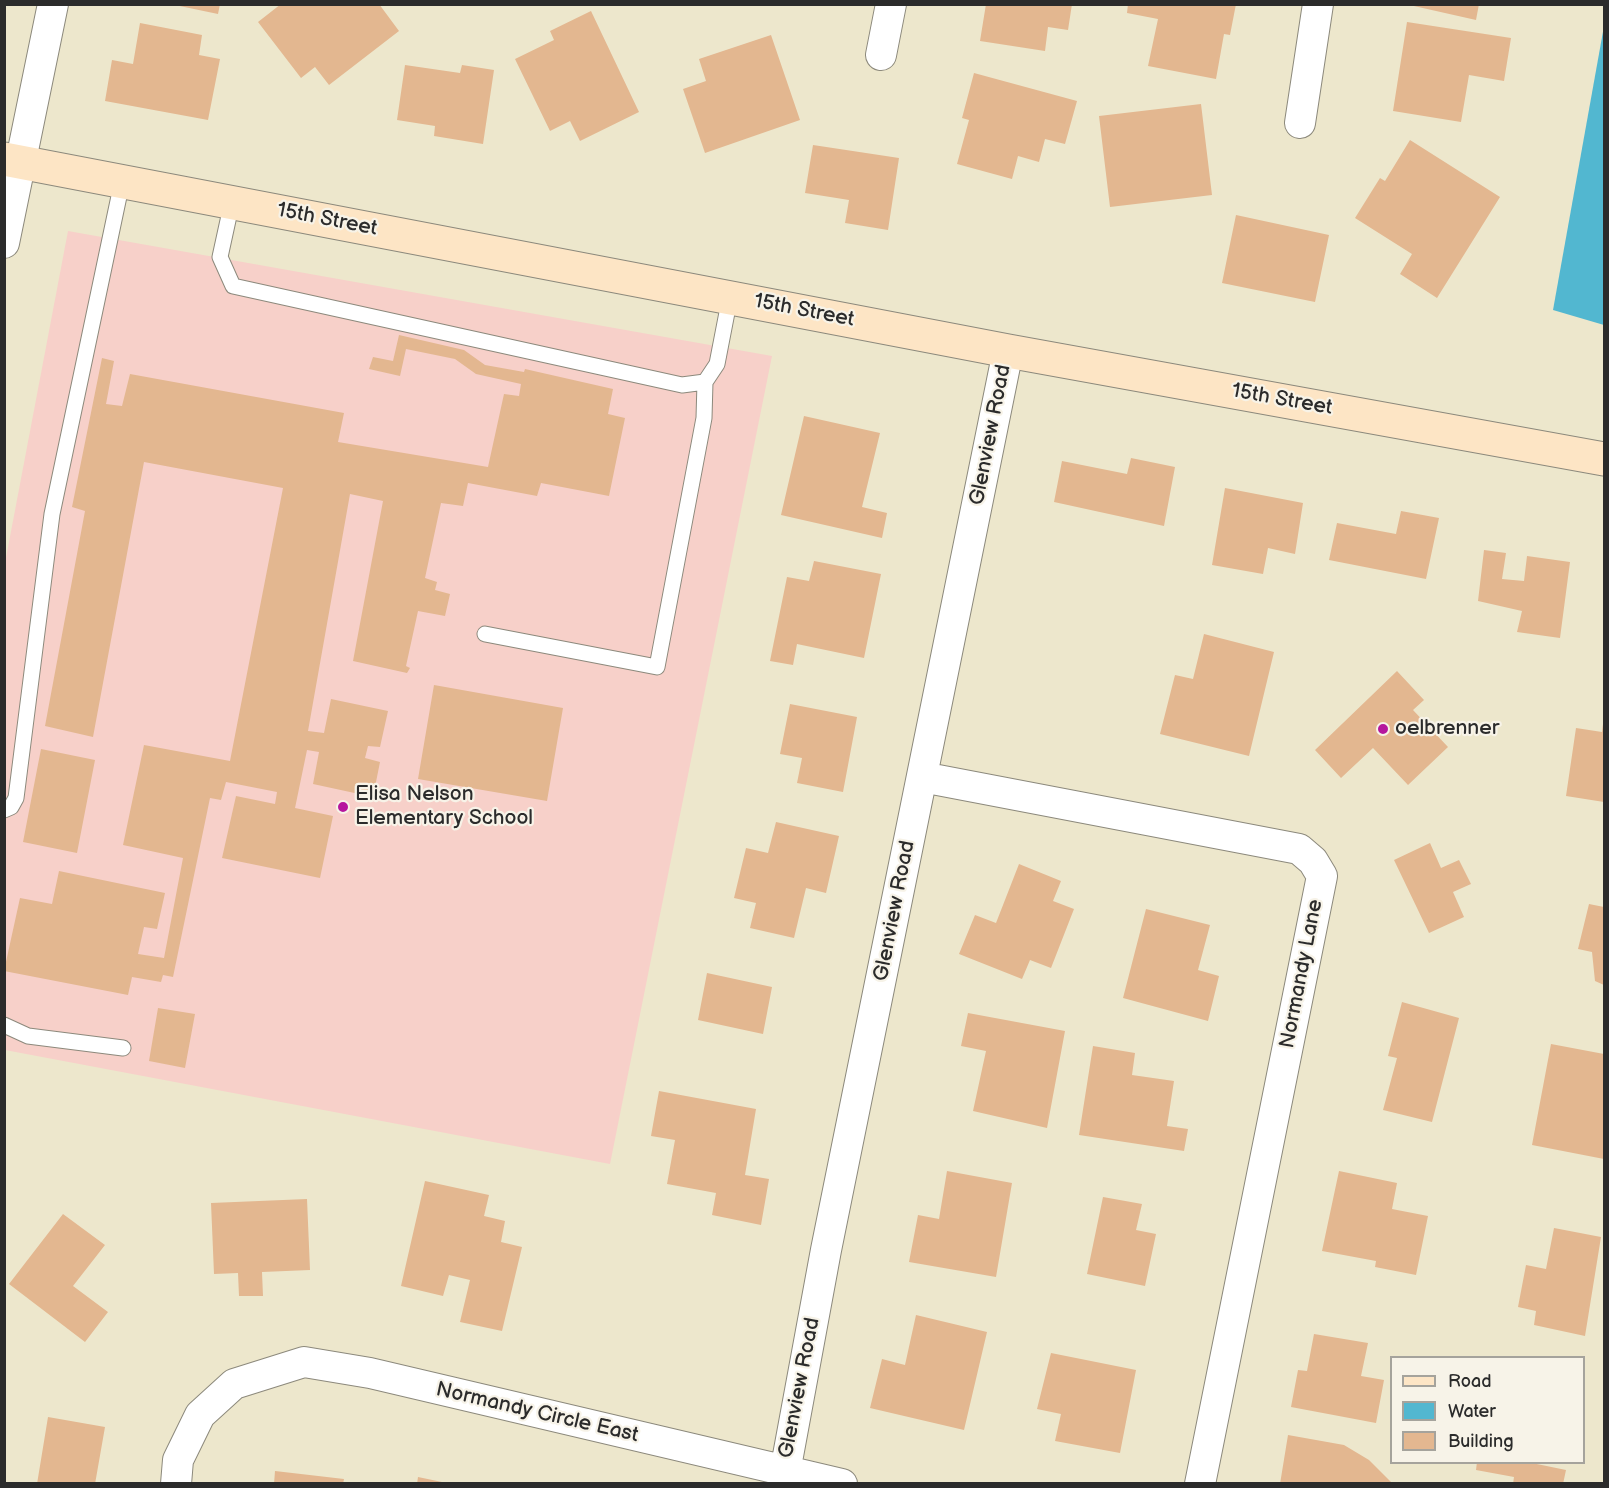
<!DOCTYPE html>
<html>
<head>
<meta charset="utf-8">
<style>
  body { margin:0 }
  #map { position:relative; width:1609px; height:1488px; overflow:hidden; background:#ede7cc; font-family:"Balsamiq Sans",sans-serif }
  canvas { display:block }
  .frame { position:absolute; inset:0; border:6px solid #2b2b2b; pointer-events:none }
  .legend { position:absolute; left:1390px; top:1356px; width:195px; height:108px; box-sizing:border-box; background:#f7f3e8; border:2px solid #a5a39c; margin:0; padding:8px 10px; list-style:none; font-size:18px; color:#2b2b2b }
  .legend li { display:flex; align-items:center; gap:12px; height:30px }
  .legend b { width:30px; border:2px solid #a5a39c }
</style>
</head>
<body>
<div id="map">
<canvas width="1609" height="1488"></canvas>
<div class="frame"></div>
<ul class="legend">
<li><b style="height:8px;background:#fde5c5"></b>Road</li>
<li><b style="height:16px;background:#52b7d0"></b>Water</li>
<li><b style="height:16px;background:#e3b790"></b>Building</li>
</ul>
</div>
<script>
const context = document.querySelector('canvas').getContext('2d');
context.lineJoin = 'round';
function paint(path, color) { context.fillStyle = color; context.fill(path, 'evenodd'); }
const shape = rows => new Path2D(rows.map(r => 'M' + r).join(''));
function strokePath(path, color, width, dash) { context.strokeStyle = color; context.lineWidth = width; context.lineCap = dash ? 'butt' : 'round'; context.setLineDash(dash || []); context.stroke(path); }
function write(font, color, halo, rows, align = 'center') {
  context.font = font + ' "Balsamiq Sans",sans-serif'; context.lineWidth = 4.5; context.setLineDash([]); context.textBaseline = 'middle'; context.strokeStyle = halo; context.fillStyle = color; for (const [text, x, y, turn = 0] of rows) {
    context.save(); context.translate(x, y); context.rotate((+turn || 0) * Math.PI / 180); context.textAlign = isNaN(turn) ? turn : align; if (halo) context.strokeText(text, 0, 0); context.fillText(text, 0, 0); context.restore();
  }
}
paint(shape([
  [68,231,772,356,610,1164,5,1050,5,563]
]), '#f7d0c9');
paint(shape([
  [1604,26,1604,325,1553,310]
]), '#52b7d0');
paint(shape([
  [170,4,220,4,218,14],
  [281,4,379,4,399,31,329,85,315,67,301,78,258,22],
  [986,4,1072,4,1068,30,1048,27,1045,51,980,41],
  [1128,4,1236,4,1230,35,1224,34,1216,79,1148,66,1158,19,1127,13],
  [1405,4,1479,4,1476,20],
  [591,11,639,112,580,141,570,121,550,131,515,59,554,40,550,31],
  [1407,22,1511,38,1504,81,1469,75,1461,122,1393,111],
  [140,23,202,35,199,55,220,59,208,120,105,101,112,60,133,64],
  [771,35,800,120,705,153,683,89,706,81,699,59],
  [405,65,460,73,462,65,494,70,483,144,434,136,435,126,397,120],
  [974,73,1077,101,1065,144,1045,139,1039,162,1018,156,1012,179,957,164,969,120,962,118],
  [1201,104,1212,195,1110,207,1099,116],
  [1410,140,1500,197,1437,298,1400,274,1412,254,1355,218,1380,178,1385,181],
  [813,145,899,158,888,230,845,223,849,200,805,193],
  [1236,215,1329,235,1315,302,1222,283],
  [399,335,464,350,485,365,524,372,525,369,613,389,608,414,625,418,609,496,541,483,537,496,468,483,463,506,441,503,425,578,437,582,435,590,450,594,445,616,418,611,406,666,410,668,407,673,353,661,383,501,350,494,308,731,324,733,331,699,388,711,380,747,368,746,365,758,380,762,373,797,313,784,319,752,307,750,295,808,333,816,320,878,222,858,236,796,275,804,277,792,226,782,221,800,210,798,173,977,163,975,161,982,132,977,128,995,4,971,20,898,52,904,59,871,165,893,157,929,144,927,138,954,164,958,183,858,123,845,144,745,230,761,283,488,144,462,93,737,45,726,85,511,72,507,102,358,114,361,106,404,122,406,130,374,344,413,338,442,488,467,504,394,519,396,521,384,476,374,455,359,406,349,400,376,369,369,373,357,393,361],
  [804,416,880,433,862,507,887,513,882,538,781,515],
  [1131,458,1175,467,1164,526,1054,502,1062,461,1127,474],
  [1225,488,1303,503,1295,554,1268,548,1263,574,1212,565],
  [1401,511,1439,518,1426,579,1329,560,1337,523,1396,534],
  [1484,550,1506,553,1502,579,1524,581,1527,556,1570,562,1560,638,1517,632,1522,611,1478,601],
  [814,561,881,574,864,658,797,644,793,665,770,661,787,577,809,581],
  [1204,634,1274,652,1249,756,1160,734,1175,675,1193,679],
  [1397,671,1424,700,1413,710,1448,747,1408,785,1373,748,1341,778,1315,750],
  [434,685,563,708,547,801,418,779],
  [790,704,857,717,843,792,797,783,802,758,780,754],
  [1603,724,1604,802,1566,796,1576,728,1602,732],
  [41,749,95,760,77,853,23,842],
  [776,822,839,836,826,893,806,888,794,938,750,928,756,903,734,898,746,848,768,853],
  [1430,843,1441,868,1459,860,1471,884,1453,892,1464,917,1429,933,1394,860],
  [1019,864,1061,881,1053,901,1074,909,1051,968,1030,960,1022,979,959,954,975,915,996,923],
  [1589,904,1604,907,1604,985,1595,981,1592,952,1578,949],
  [1146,909,1210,925,1198,970,1219,976,1208,1021,1123,998],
  [707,973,772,987,763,1034,698,1020],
  [1402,1002,1459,1018,1432,1122,1383,1110,1397,1058,1388,1056],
  [158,1008,195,1014,185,1068,149,1061],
  [968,1013,1065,1031,1047,1128,973,1111,986,1051,961,1046],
  [1551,1044,1604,1054,1604,1159,1532,1145],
  [1093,1046,1135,1053,1132,1075,1174,1081,1167,1126,1188,1129,1184,1151,1079,1135],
  [659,1091,756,1109,745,1175,769,1179,761,1225,712,1215,716,1193,667,1184,675,1140,651,1136],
  [947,1171,1012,1183,996,1277,909,1262,918,1215,939,1219],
  [1339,1171,1397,1183,1392,1209,1428,1216,1416,1275,1375,1267,1376,1261,1322,1251],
  [425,1181,489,1195,484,1216,505,1221,501,1242,522,1247,502,1331,460,1322,470,1280,449,1275,443,1296,401,1286],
  [1103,1197,1142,1204,1136,1230,1156,1234,1145,1286,1087,1274],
  [307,1199,310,1270,262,1272,263,1296,239,1296,238,1273,214,1274,211,1203],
  [63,1214,105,1245,73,1286,108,1312,85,1342,9,1284],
  [1554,1228,1601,1237,1585,1336,1534,1325,1536,1311,1518,1307,1526,1265,1546,1269],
  [916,1315,987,1332,964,1430,870,1408,882,1359,905,1365],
  [1314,1334,1368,1343,1361,1376,1384,1380,1376,1423,1291,1407,1298,1370,1307,1371],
  [1051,1353,1136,1370,1120,1453,1055,1441,1061,1414,1037,1409],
  [48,1417,105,1427,95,1484,37,1484],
  [1288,1435,1344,1445,1369,1460,1393,1484,1280,1484],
  [1477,1462,1527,1462,1566,1470,1563,1484,1513,1484,1514,1477,1476,1470],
  [275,1471,344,1479,343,1484,274,1484],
  [418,1477,442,1482,442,1484,417,1484]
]), '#e3b790');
const lane = shape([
  [232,202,220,257,233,286,682,385,705,382,717,364,730,297],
  [485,634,657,667,704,418,705,382],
  [4,810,11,807,16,798,52,514,122,182],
  [4,1025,28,1036,123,1048]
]);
const street = shape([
  [881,55,891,4],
  [1300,123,1318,4],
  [4,243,53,4],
  [922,777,1299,849,1313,861,1322,876,1200,1484],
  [785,1472,826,1250,1008,351],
  [176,1484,178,1460,200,1415,234,1384,304,1362,370,1373,842,1484]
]);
const secondary = shape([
  [4,159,1008,351,1604,459]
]);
strokePath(lane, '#8c897c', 17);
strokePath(street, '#8c897c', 32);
strokePath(secondary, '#8c897c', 35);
strokePath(lane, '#fff', 15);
strokePath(street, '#fff', 30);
strokePath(secondary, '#fde5c5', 33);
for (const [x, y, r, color] of [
  [1383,729,6,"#b5179e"],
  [343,807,6,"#b5179e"]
]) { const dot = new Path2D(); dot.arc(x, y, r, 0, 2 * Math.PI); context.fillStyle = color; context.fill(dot); strokePath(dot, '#f7f3e8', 2); }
write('21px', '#2b2b2b', '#f7f3e8', [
  ["15th Street",327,220,11],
  ["15th Street",804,311,11],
  ["15th Street",1282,400,10],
  ["Glenview Road",991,435,-79],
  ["Glenview Road",895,911,-79],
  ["Normandy Lane",1302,974,-79],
  ["Glenview Road",800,1388,-79],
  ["Normandy Circle East",537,1413,13]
]);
write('21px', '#2b2b2b', '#f7f3e8', [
  ["oelbrenner",1395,729],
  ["Elisa Nelson",355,795],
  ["Elementary School",355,819]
], 'left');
</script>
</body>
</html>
